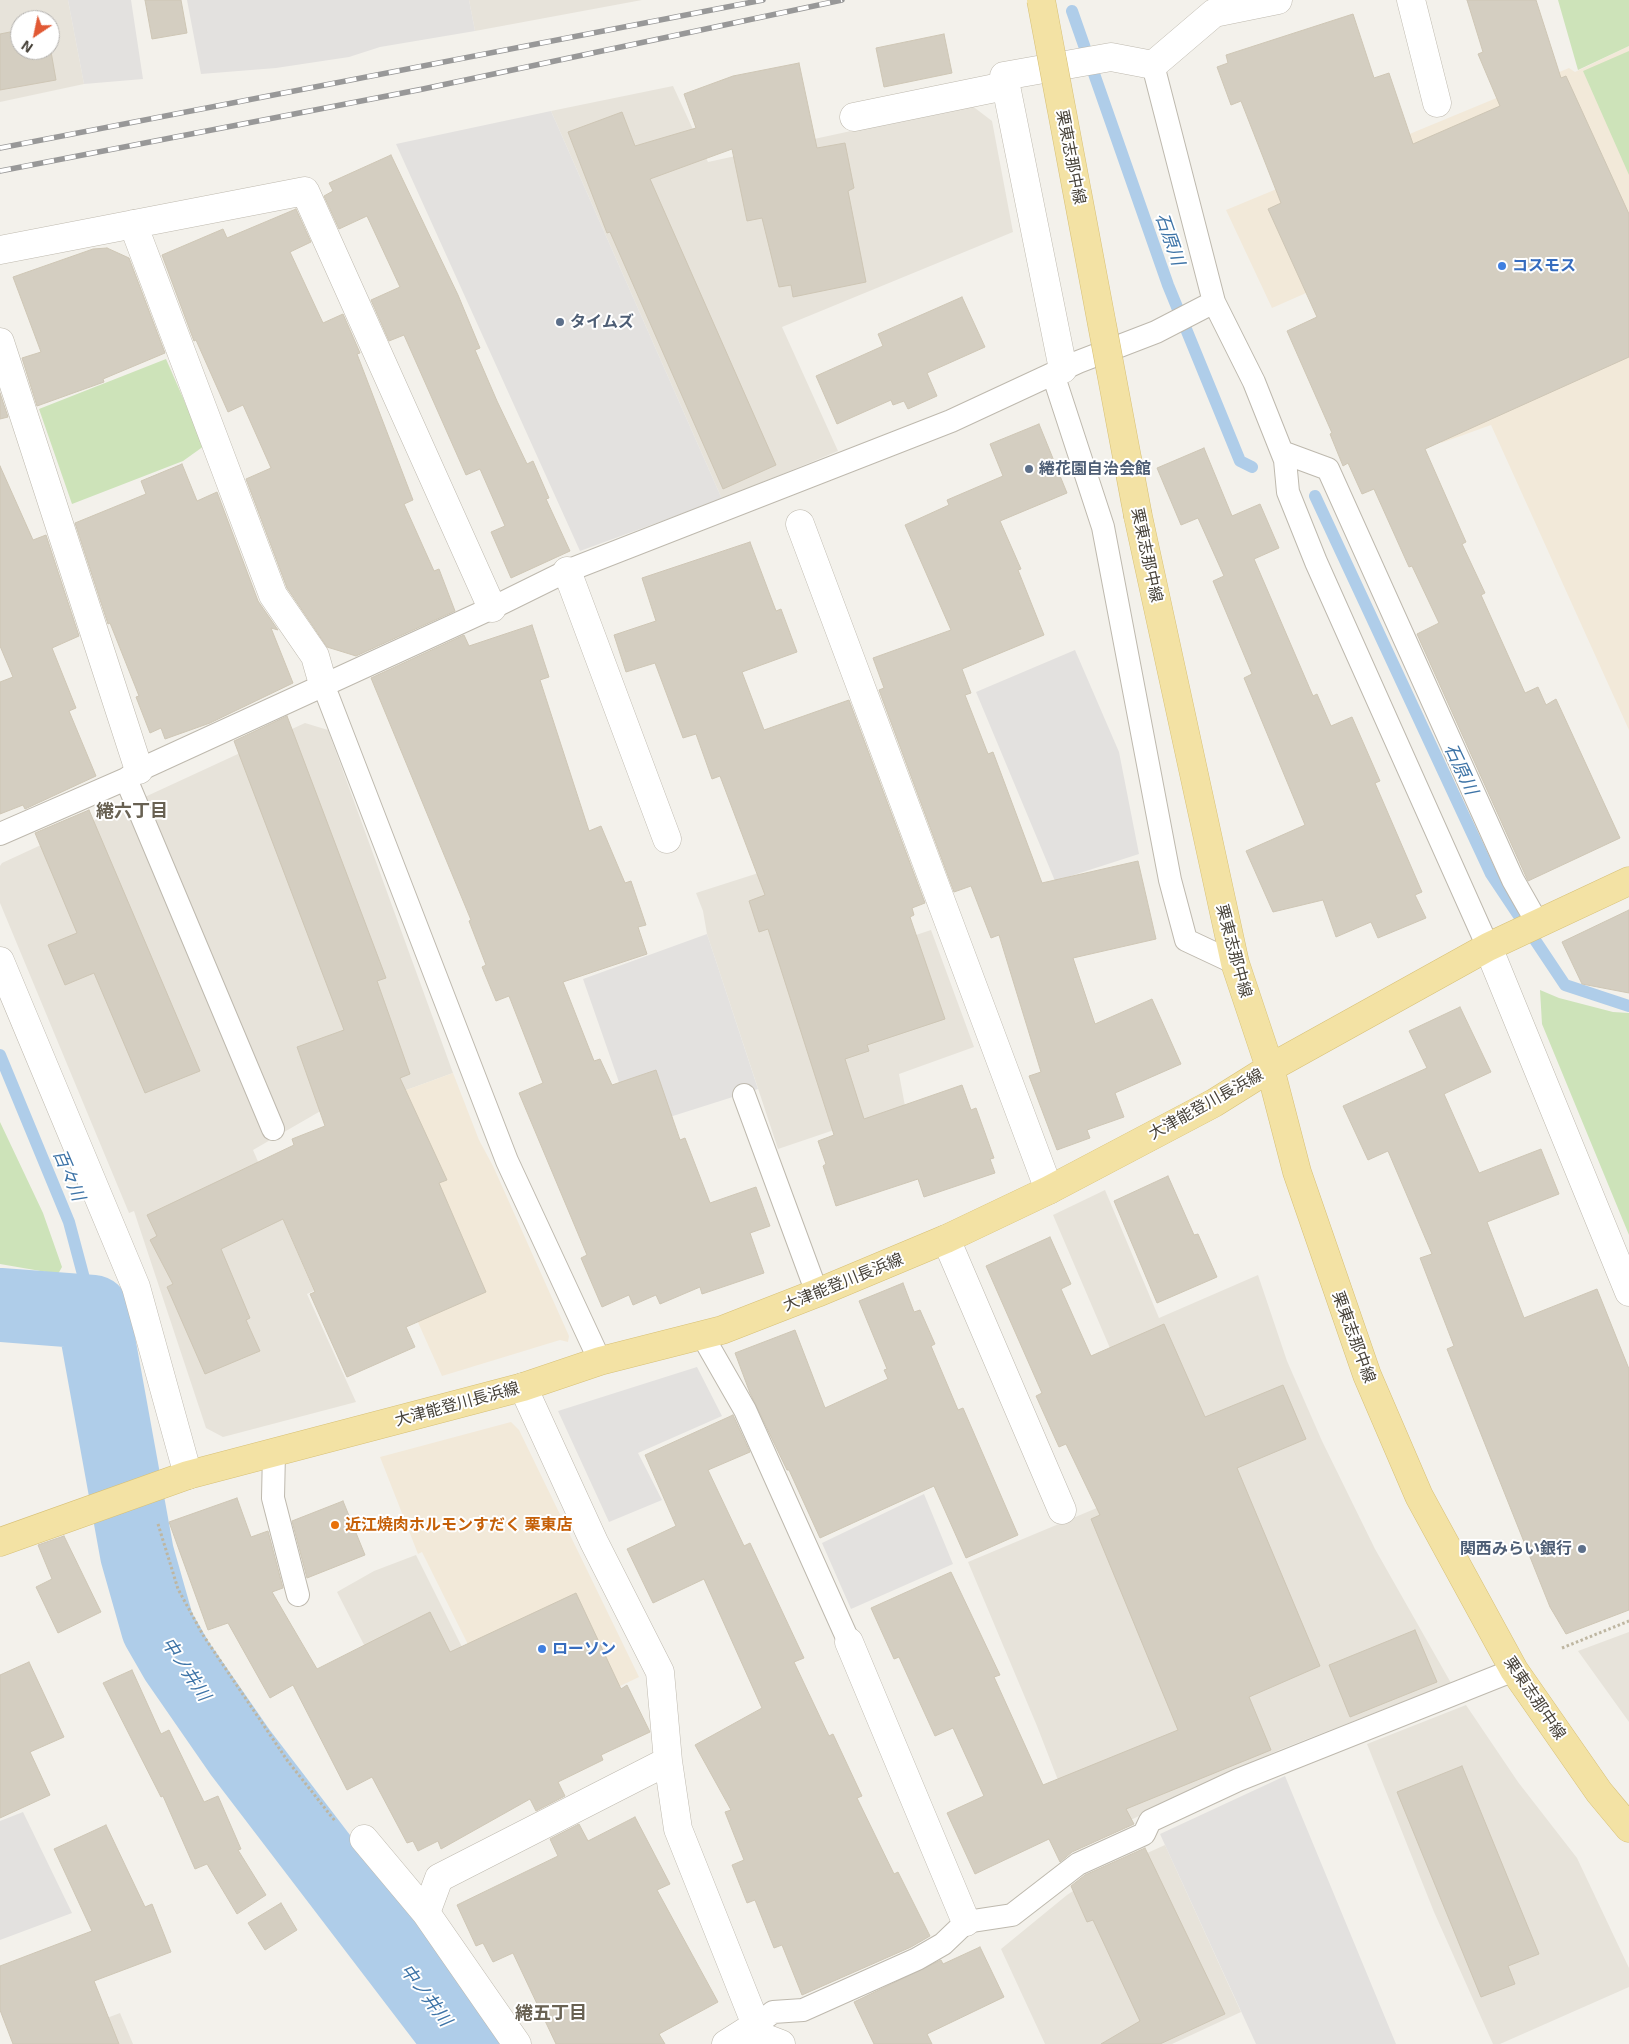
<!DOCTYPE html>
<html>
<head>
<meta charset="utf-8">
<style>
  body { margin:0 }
  #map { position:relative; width:1629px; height:2044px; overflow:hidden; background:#f3f1eb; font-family:"Exo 2",sans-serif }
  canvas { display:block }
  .north { position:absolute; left:10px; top:10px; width:50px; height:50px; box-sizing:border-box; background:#fff; border:1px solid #b5b3b0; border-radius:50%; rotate:214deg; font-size:14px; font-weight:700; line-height:20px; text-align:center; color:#474239 }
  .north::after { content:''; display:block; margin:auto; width:18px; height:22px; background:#e15934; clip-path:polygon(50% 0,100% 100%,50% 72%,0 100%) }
</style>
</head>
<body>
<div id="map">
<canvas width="1629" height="2044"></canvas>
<div class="north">N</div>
</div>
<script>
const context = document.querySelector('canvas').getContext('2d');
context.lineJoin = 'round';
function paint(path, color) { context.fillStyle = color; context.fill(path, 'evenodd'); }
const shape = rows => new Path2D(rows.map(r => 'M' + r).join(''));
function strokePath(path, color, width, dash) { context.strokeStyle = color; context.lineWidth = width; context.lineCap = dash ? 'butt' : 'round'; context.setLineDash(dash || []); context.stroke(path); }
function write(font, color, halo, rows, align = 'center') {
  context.font = font + ' "Exo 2","Noto Sans JP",sans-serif'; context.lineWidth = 4; context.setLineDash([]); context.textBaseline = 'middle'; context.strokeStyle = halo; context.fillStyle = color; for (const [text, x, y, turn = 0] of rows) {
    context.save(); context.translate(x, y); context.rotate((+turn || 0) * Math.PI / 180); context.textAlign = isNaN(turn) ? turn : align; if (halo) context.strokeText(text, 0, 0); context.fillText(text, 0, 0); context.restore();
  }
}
paint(shape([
  [0,0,68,0,84,84,0,102],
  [20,20,50,20,50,50,20,50],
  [469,0,642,0,475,31],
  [673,86,708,162,971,105,992,121,1013,232,782,327,838,451,722,499,551,111],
  [305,723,328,730,453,1073,327,1119,324,1109,253,1150,314,1291,307,1294,356,1402,223,1437,206,1428,134,1211,129,1213,0,903,0,866,2,863],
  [824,852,859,954,931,930,974,1047,899,1074,905,1106,778,1149,707,934,703,911,696,893],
  [1105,1190,1159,1318,1258,1275,1287,1361,1322,1441,1375,1549,1451,1683,1279,1750,1086,1841,1075,1824,1037,1726,968,1562,1166,1479,1053,1215],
  [416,1555,508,1739,434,1782,337,1592,374,1571],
  [1629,1632,1629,1722,1578,1651],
  [1466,1705,1518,1782,1577,1858,1629,1968,1629,1987,1500,2044,1493,2044,1434,1912,1367,1744],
  [1165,1845,1241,2012,1172,2044,1045,2044,1001,1949,1067,1895,1094,1877],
  [120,2013,133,2044,38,2044]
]), '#e7e3da');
paint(shape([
  [1629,46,1629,730,1491,425,1441,443,1368,278,1356,271,1272,308,1226,210,1569,68,1575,72],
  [453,1073,479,1140,493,1166,569,1336,568,1342,560,1340,442,1376,327,1119],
  [511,1422,519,1430,639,1677,514,1737,422,1552,418,1554,380,1457]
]), '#f2e9d9');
paint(shape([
  [1558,0,1629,0,1629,46,1578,70],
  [1629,51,1629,175,1583,71],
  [166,359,204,446,183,461,72,504,39,409],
  [1540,990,1559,998,1613,1012,1629,1013,1629,1235,1542,1024],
  [0,1122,43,1213,62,1267,58,1274,0,1264]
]), '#cde3b9');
paint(shape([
  [68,0,131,0,143,79,84,84],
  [187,0,469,0,475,31,380,47,349,57,276,68,201,74],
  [551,111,722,499,580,551,396,144],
  [1075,650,1119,752,1139,854,1055,881,976,692],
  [707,934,758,1089,635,1128,583,979],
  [697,1367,722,1416,638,1453,662,1500,609,1522,558,1411],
  [924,1494,953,1564,851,1609,822,1543],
  [1285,1776,1396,2044,1256,2044,1165,1845,1160,1834],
  [23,1812,72,1913,0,1940,0,1821]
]), '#e3e1df');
strokePath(shape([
  [1072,11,1168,285,1240,461,1252,467],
  [1315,496,1491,874,1565,985,1629,1006],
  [0,1055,69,1222,93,1312]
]), '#afcde9', 12);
strokePath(shape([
  [0,1305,93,1312,137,1554,158,1628,177,1661,240,1752,463,2044]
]), '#afcde9', 74);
const building = shape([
  [145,0,181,0,187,33,152,39,145,0],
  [1467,0,1536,0,1561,78,1566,76,1629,214,1629,357,1425,449,1466,542,1462,544,1485,593,1481,595,1525,693,1538,687,1546,705,1556,699,1620,838,1528,881,1417,634,1439,623,1412,566,1409,567,1374,489,1362,494,1348,463,1343,466,1330,434,1332,433,1287,331,1317,317,1268,209,1281,203,1241,101,1231,105,1217,67,1228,63,1226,55,1353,14,1374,78,1389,73,1413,144,1500,106,1478,54,1483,52,1467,0],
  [20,30,20,50,50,50,50,46,56,80,0,90,0,34,20,30],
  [944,34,952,73,884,87,876,48,944,34],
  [799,63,817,148,845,143,854,188,848,191,866,282,793,297,791,285,779,287,762,218,747,221,732,149,650,179,776,465,723,489,610,232,607,233,568,132,622,112,635,146,696,128,684,94,733,76,799,63],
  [391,155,458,295,480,348,475,350,497,401,527,464,533,461,549,498,546,499,570,551,511,578,491,532,505,526,480,469,466,475,404,335,389,341,371,300,400,287,367,216,339,229,324,196,333,191,329,183,391,155],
  [296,209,311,242,290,252,323,323,343,314,360,353,357,354,413,500,404,504,434,571,439,569,455,611,356,656,327,647,287,588,246,479,271,468,243,405,228,412,196,340,194,341,162,255,223,229,227,238,296,209],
  [107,248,129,258,165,353,103,379,104,382,37,406,22,358,41,352,13,277,93,249,107,248],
  [962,297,985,347,927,373,937,396,908,409,904,401,893,405,891,400,837,424,816,376,883,346,878,334,962,297],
  [0,393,8,417,0,419,0,393],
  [1039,424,1067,493,1000,521,1021,569,1018,570,1044,635,962,669,971,693,965,695,988,754,993,752,1042,883,1138,861,1156,939,1073,958,1095,1024,1152,999,1181,1064,1115,1093,1124,1117,1087,1130,1090,1138,1057,1150,1029,1076,1041,1072,999,935,991,938,971,886,954,892,879,690,884,688,873,658,951,630,905,525,949,505,947,500,1003,476,990,444,1039,424],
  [1204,448,1232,516,1260,504,1279,548,1254,559,1313,696,1317,694,1331,726,1352,717,1380,781,1375,783,1422,892,1415,895,1426,918,1378,938,1371,922,1336,937,1323,900,1273,912,1246,851,1305,825,1244,678,1252,674,1213,581,1224,576,1198,518,1181,525,1157,468,1204,448],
  [182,464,197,501,217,492,258,601,278,630,271,628,293,683,210,723,165,739,161,728,150,733,136,697,139,696,110,623,108,624,75,523,146,494,141,481,182,464],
  [0,466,33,540,46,535,79,636,52,648,76,708,69,711,96,776,25,809,23,805,0,814,0,682,13,677,0,646,0,466],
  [750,542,776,611,781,609,797,652,742,672,764,730,849,700,925,903,912,908,914,915,910,917,945,1019,867,1045,869,1051,845,1059,864,1119,962,1085,971,1110,976,1108,994,1158,990,1159,995,1173,924,1197,918,1179,836,1206,823,1166,826,1164,818,1141,834,1135,768,929,759,932,749,901,765,895,720,776,712,779,696,734,683,738,655,663,626,672,614,635,656,621,642,578,750,542],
  [532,625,549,677,540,680,589,831,601,826,625,883,631,881,646,925,638,927,647,954,563,982,594,1061,600,1059,612,1085,656,1070,680,1140,685,1138,710,1203,756,1187,770,1226,750,1233,764,1273,702,1294,700,1287,660,1304,656,1295,633,1305,629,1295,602,1307,581,1258,587,1255,519,1093,543,1083,509,996,496,1001,482,967,486,965,469,921,471,920,371,678,464,635,469,646,532,625],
  [287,716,386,978,377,981,410,1074,400,1078,447,1180,439,1183,486,1292,406,1327,415,1347,347,1377,310,1294,315,1292,283,1219,221,1249,250,1318,246,1320,260,1351,205,1374,167,1287,173,1284,150,1240,157,1236,147,1215,294,1145,292,1139,325,1126,297,1047,344,1030,234,741,287,716],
  [89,810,200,1071,145,1093,94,973,65,985,48,945,77,933,35,833,89,810],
  [1629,910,1629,993,1582,984,1562,942,1629,910],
  [1460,1007,1491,1072,1444,1094,1479,1173,1541,1149,1559,1194,1487,1222,1524,1318,1597,1289,1629,1369,1629,1610,1566,1634,1550,1607,1447,1349,1454,1346,1420,1258,1432,1254,1388,1151,1368,1160,1343,1106,1427,1068,1409,1031,1460,1007],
  [1168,1176,1194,1235,1198,1234,1217,1277,1157,1303,1114,1201,1168,1176],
  [1050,1237,1071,1284,1061,1289,1091,1356,1164,1324,1205,1417,1283,1385,1306,1439,1237,1468,1320,1666,1249,1697,1271,1750,1126,1809,1134,1824,1072,1852,1060,1862,1049,1839,975,1874,947,1813,984,1796,953,1728,935,1736,899,1657,894,1659,871,1608,951,1572,1000,1675,994,1677,1043,1785,1178,1730,1091,1519,1100,1515,1066,1444,1059,1447,1036,1396,1042,1393,986,1266,1050,1237],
  [903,1283,914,1312,920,1310,935,1344,931,1346,958,1410,963,1408,1018,1535,966,1558,934,1486,820,1538,789,1470,787,1470,750,1393,735,1353,795,1330,825,1408,888,1379,884,1370,887,1369,859,1301,903,1283],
  [733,1415,750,1452,708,1470,744,1546,750,1543,804,1658,794,1662,829,1736,833,1734,862,1796,857,1798,894,1874,898,1872,930,1936,911,1947,802,1995,782,1945,774,1948,755,1900,747,1903,732,1865,744,1860,725,1812,731,1810,695,1745,762,1708,704,1579,653,1603,627,1549,676,1526,645,1455,733,1415],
  [237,1498,251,1537,268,1531,283,1588,272,1592,317,1669,430,1612,450,1652,576,1593,621,1689,627,1685,650,1732,601,1755,603,1760,558,1782,565,1796,536,1811,530,1799,441,1849,438,1841,418,1851,413,1841,407,1843,372,1777,347,1790,293,1685,270,1698,228,1623,208,1630,169,1522,237,1498],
  [343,1501,365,1555,307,1578,292,1521,343,1501],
  [64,1536,101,1612,58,1633,36,1587,52,1579,38,1545,64,1536],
  [1415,1630,1437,1682,1350,1717,1329,1665,1415,1630],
  [29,1662,64,1737,30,1752,50,1795,0,1818,0,1675,29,1662],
  [132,1670,161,1734,169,1730,204,1802,218,1796,241,1849,238,1850,266,1895,237,1914,207,1864,195,1869,163,1796,161,1797,103,1683,132,1670],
  [1462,1766,1539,1954,1508,1966,1515,1984,1481,1997,1397,1792,1462,1766],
  [635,1817,670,1884,657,1890,718,2002,659,2034,665,2044,556,2044,513,1953,493,1962,483,1943,476,1946,457,1905,558,1856,550,1839,579,1824,588,1841,635,1817],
  [106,1825,145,1907,152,1904,171,1952,94,1981,119,2044,13,2044,0,2010,0,1966,92,1931,54,1849,106,1825],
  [1145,1848,1225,2014,1160,2044,1101,2044,1140,2021,1093,1920,1087,1922,1071,1886,1085,1875,1145,1848],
  [281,1903,297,1930,265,1950,248,1923,281,1903],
  [980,1947,1004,1997,927,2034,932,2044,874,2044,854,2002,941,1960,943,1964,980,1947]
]);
paint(building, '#d4cec1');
strokePath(building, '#cec6b5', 1);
const service = shape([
  [1153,65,1214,302],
  [1053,374,1103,527,1170,880,1186,940,1235,963],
  [1282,452,1328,469,1513,880,1538,924],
  [323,684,507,1161,600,1361],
  [126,779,273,1129],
  [0,834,126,779,139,770,492,608,567,571,951,421,1078,362,1156,332,1214,302,1254,382,1285,460,1288,492,1316,562,1488,947],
  [744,1095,817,1293],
  [702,1335,745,1410,849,1642],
  [274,1452,273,1498,298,1595],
  [756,2025,773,2012,803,2010,917,1959,943,1944,966,1922,1012,1915,1078,1864,1144,1834,1150,1821,1238,1780,1514,1670]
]);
const minor = shape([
  [1411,0,1437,103],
  [854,117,1005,86],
  [133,224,273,595,315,656,323,684],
  [0,250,305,191,492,608],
  [0,342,139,770],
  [1063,369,1004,76,1111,57,1153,65,1214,13,1278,0],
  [800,524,1049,1190],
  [567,571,667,839],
  [1488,947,1629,1292],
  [0,961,136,1287,188,1475],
  [946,1239,1062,1510],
  [523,1387,594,1542,660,1672,668,1761,678,1829,756,2025,726,2044],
  [849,1642,966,1922],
  [364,1839,426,1913],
  [747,2031,781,2044],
  [517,2044,426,1913,439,1878,668,1761]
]);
const primary = shape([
  [1138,516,1235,963,1270,1068,1297,1172,1367,1375,1419,1496,1514,1670,1599,1792,1629,1828],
  [0,1542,188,1475,523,1387,600,1361,722,1330,817,1293,946,1239,1049,1190,1214,1103,1270,1068,1488,947,1629,881]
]);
strokePath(service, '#beb9ae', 24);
strokePath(minor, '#beb9ae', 29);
strokePath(primary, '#d7c076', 29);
strokePath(shape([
  [158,1524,178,1589,203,1635,287,1760,335,1821],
  [1562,1648,1629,1621]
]), '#beb6a1', 3, [2.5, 2.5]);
strokePath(service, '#fff', 22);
strokePath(minor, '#fff', 28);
strokePath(primary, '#f3e2a4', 28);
const rail = shape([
  [0,148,763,0],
  [0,171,423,89,842,0]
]);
strokePath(rail, '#989898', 5.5);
strokePath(rail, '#fff', 4, [11]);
const primaryBridge = shape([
  [1041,0,1138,516]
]);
strokePath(primaryBridge, '#d7c076', 29, []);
strokePath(primaryBridge, '#f3e2a4', 28);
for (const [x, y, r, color] of [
  [1502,266,5,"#3f7fe0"],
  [560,322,5,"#5c6f8a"],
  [1029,469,5,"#5c6f8a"],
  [335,1525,5,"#e8710a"],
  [1582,1549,5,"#5c6f8a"],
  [542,1649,5,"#3f7fe0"]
]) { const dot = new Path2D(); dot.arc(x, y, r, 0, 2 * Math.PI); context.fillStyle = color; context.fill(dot); strokePath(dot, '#fff', 2); }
write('16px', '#474239', '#fff', [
  ["栗東志那中線",1071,157,79],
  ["栗東志那中線",1147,555,78],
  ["栗東志那中線",1234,951,75],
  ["大津能登川長浜線",1206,1104,-29],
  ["大津能登川長浜線",843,1282,-22],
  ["栗東志那中線",1354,1337,70],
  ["大津能登川長浜線",457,1404,-15],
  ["栗東志那中線",1535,1698,56]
]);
write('bold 16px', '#366cbe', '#fff', [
  ["コスモス",1512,266],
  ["ローソン",552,1649]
], 'left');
write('bold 16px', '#4e5e75', '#fff', [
  ["タイムズ",570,322],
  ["綣花園自治会館",1039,469],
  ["関西みらい銀行",1572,1549,"right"]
], 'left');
write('bold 16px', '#c56008', '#fff', [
  ["近江焼肉ホルモンすだく 栗東店",345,1525]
], 'left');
write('italic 18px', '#3e74a7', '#fff', [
  ["石原川",1170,239,71],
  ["石原川",1461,769,65],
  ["百々川",69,1175,67],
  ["中ノ井川",186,1669,56],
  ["中ノ井川",426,1995,53]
]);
write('bold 18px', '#686152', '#fff', [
  ["綣六丁目",132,811],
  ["綣五丁目",551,2013]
]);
</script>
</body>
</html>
